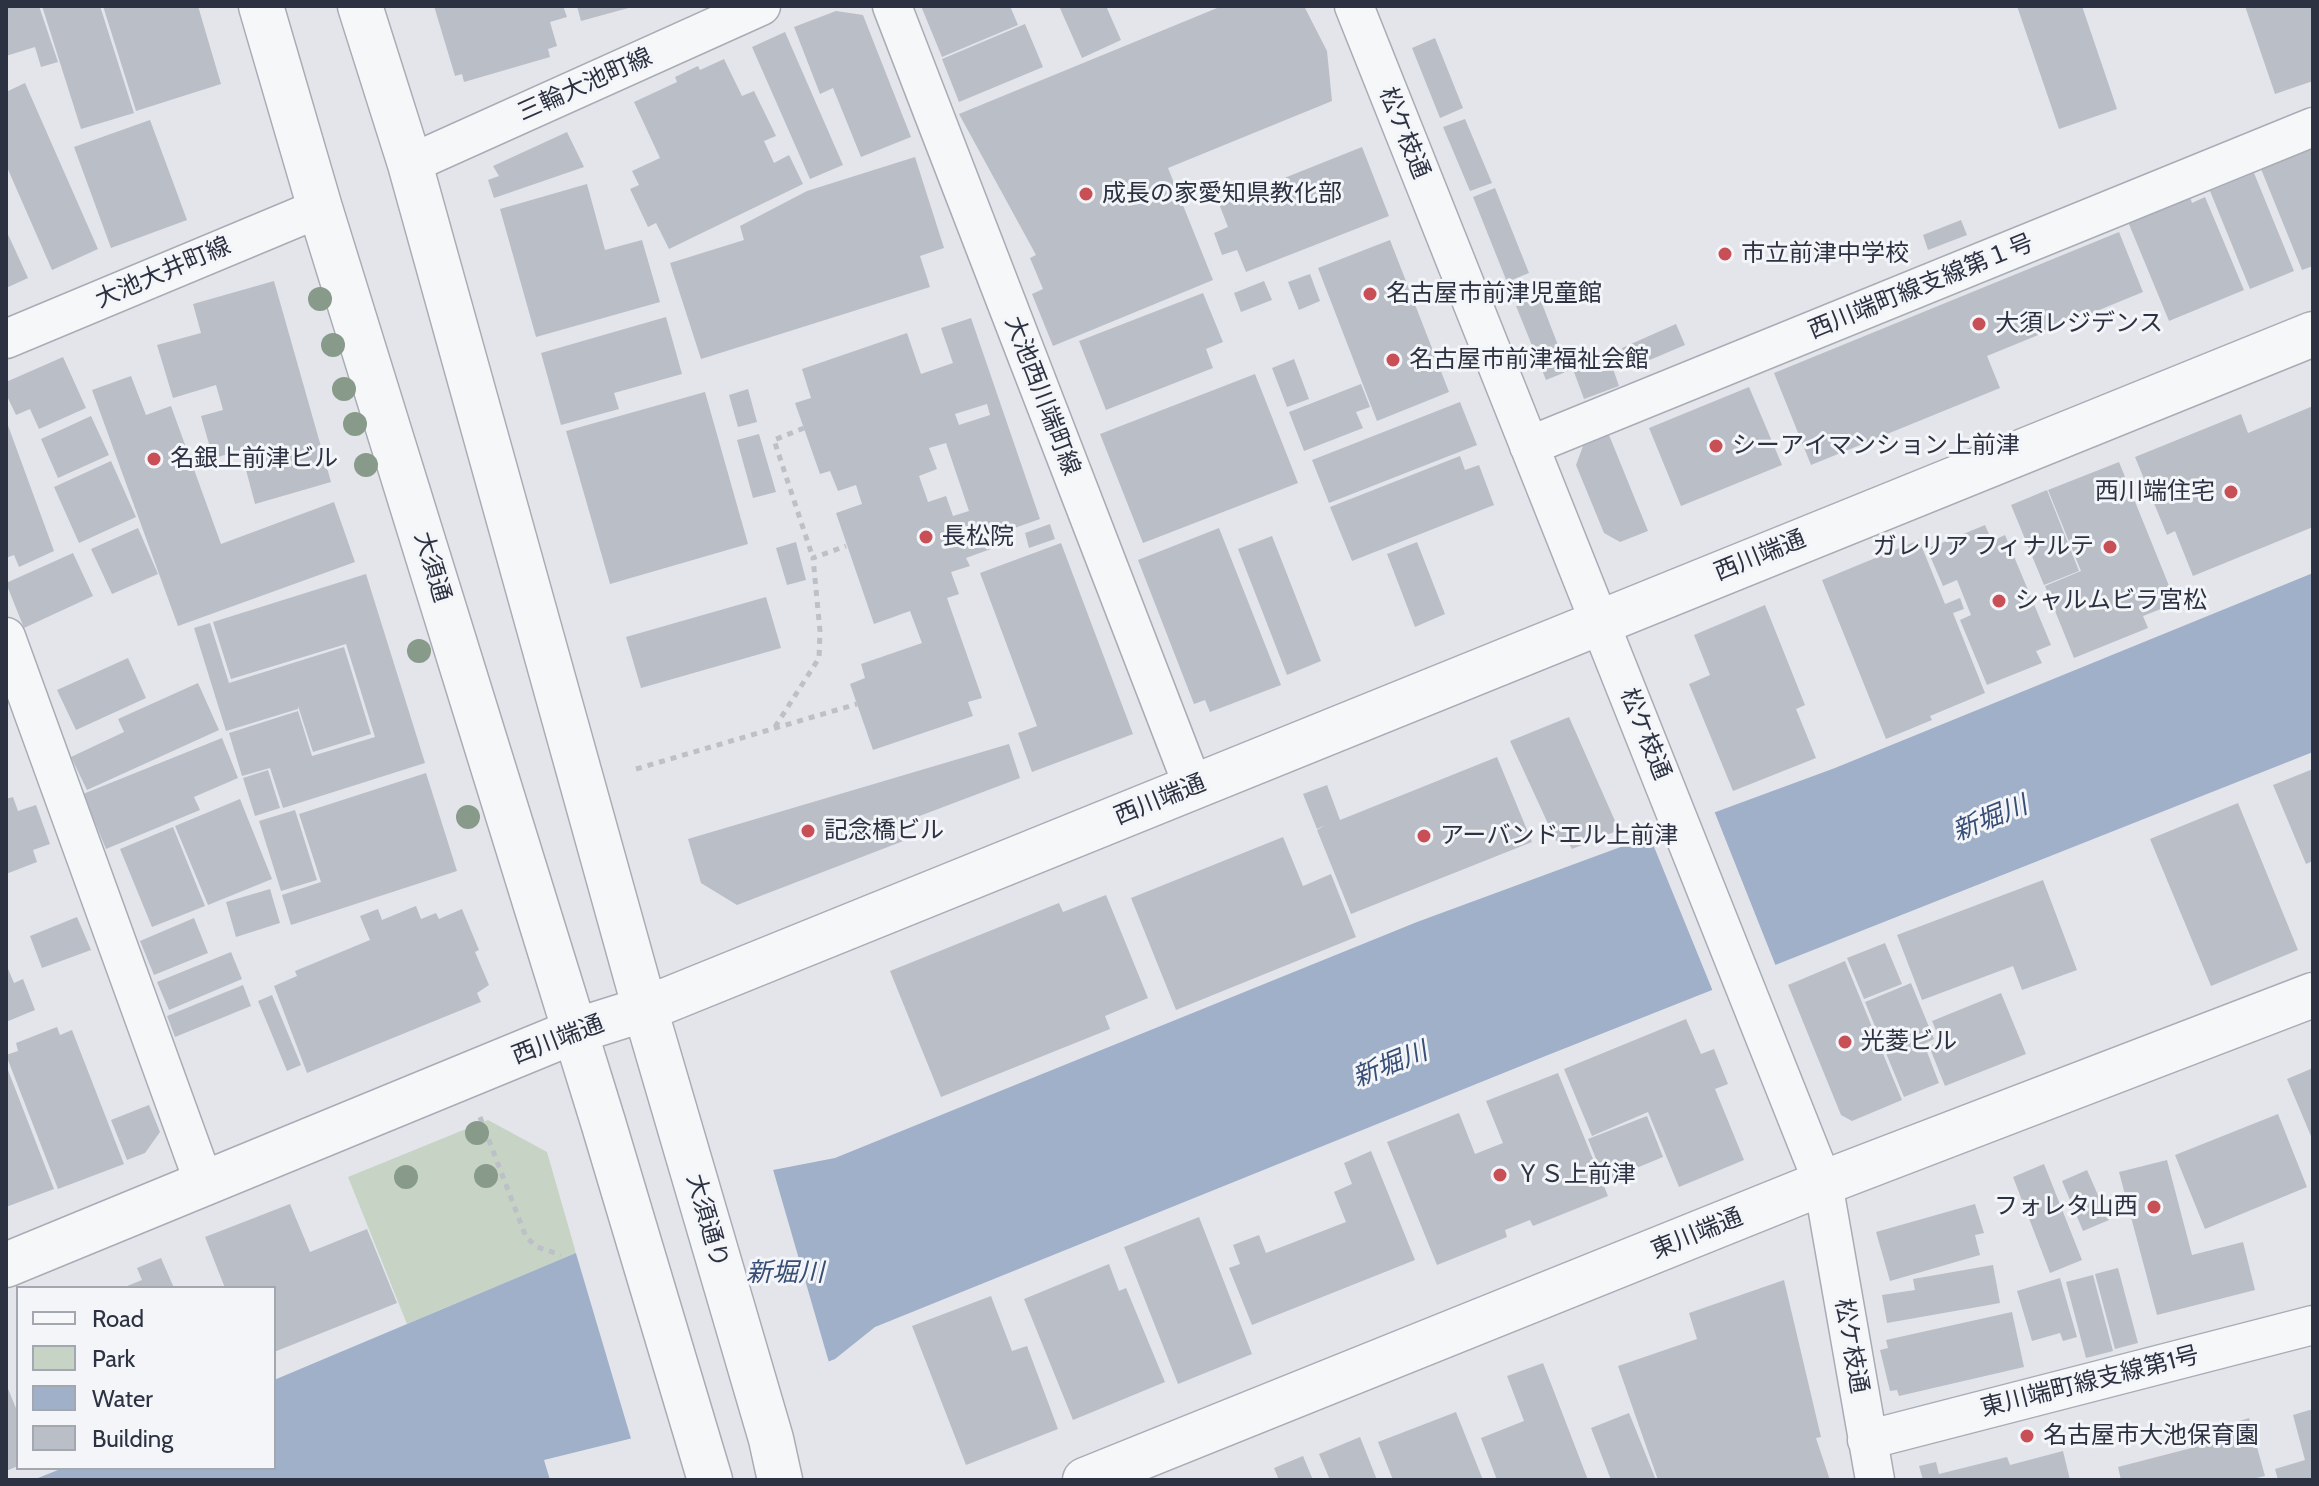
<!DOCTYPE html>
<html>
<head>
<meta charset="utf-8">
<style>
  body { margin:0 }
  #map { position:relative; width:2319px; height:1486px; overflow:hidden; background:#e3e5eb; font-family:Cabin,sans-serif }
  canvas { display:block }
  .frame { position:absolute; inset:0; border:8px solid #2c3242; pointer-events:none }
  .legend { position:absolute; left:16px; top:1286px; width:260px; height:184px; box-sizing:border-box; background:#f3f5f8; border:2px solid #a3a7af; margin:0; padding:10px 14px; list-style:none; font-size:24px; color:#2c3242 }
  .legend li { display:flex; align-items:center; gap:16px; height:40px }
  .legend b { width:40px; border:2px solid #a3a7af }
</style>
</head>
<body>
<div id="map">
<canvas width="2319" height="1486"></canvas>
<div class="frame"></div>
<ul class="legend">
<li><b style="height:10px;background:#f6f7f9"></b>Road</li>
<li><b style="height:22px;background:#c7d4c5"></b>Park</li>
<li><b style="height:22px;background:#a0b0c9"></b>Water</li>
<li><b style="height:22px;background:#babec7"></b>Building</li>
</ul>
</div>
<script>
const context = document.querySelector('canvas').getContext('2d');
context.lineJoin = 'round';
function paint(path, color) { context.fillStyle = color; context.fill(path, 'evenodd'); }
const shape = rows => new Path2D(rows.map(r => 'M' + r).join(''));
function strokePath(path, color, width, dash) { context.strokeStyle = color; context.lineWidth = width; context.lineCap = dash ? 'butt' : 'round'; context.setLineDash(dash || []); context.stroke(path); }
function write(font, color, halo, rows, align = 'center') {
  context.font = font + ' Cabin,"Noto Sans JP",sans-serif'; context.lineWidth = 6; context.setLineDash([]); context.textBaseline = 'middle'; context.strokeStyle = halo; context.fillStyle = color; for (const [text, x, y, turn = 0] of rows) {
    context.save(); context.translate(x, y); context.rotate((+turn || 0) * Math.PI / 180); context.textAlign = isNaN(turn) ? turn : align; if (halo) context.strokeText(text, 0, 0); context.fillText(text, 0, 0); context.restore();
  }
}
paint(shape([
  [488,1120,547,1152,576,1253,407,1324,348,1177]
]), '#c7d4c5');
paint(shape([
  [2313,573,2313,752,1548,1055,875,1327,835,1359,633,1438,544,1460,550,1480,33,1480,63,1468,274,1468,274,1380,773,1170,835,1158,1417,922,1835,768]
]), '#a0b0c9');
paint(shape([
  [1713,808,1777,969,1714,994,1648,832],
  [772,1166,830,1366,632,1442,575,1250]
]), '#e3e5eb');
paint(shape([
  [6,6,39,6,58,62,41,67,35,47,6,56],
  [42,6,100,6,134,113,81,129],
  [103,6,198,6,221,84,136,111],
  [434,6,563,6,567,17,550,22,557,46,548,49,550,57,464,82,462,74,455,76],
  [577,6,632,6,632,7,581,21],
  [921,6,1010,6,1018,25,942,57],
  [1059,6,1106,6,1121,40,1082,58],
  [1222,6,1304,6,1327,51,1332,101,1168,168,1213,280,1053,346,1032,294,1043,289,1030,258,1036,255,959,114],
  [2017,6,2082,6,2117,109,2059,129],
  [2245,6,2313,6,2313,81,2275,94],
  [836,11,863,15,911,137,861,157,833,88,820,94,794,27],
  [1025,24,1043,67,959,102,942,59],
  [785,32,843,165,810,179,752,47],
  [1435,38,1463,108,1440,118,1412,48],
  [724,59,742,96,754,91,776,136,764,141,774,163,789,155,803,184,669,249,656,223,648,227,630,189,639,185,632,171,660,158,634,102,677,82,675,77,698,66,700,70],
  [25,83,98,249,52,270,6,165,6,92],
  [1465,119,1492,183,1470,191,1443,127],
  [150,120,187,220,111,248,74,147],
  [567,132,584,167,494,198,488,180,499,176,493,166],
  [2310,143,2313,150,2313,266,2302,270,2259,164],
  [1362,147,1389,216,1246,272,1237,250,1222,255,1214,233,1228,227,1219,204],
  [915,157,944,248,920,256,930,287,701,359,670,263,744,240,740,226,807,191],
  [2254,173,2294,271,2250,289,2210,191],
  [587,184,605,250,642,240,660,302,536,337,500,209],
  [1495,188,1529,273,1507,282,1473,197],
  [2188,191,2192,203,2205,197,2244,290,2169,321,2126,217],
  [1961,220,1967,235,1928,250,1923,235],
  [6,230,28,278,6,288],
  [2119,232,2143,292,1987,356,2000,388,1811,465,1774,373],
  [1390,240,1449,392,1377,421,1318,268],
  [1310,274,1320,301,1299,310,1288,282],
  [274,281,331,482,255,504,241,451,213,458,201,416,223,410,216,385,173,398,157,345,201,333,193,304],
  [1264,281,1272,300,1241,312,1234,293],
  [1203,293,1223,342,1206,349,1213,368,1106,410,1079,341],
  [1539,296,1568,371,1546,380,1516,306],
  [666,317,682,374,614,393,619,409,561,425,541,353],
  [971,318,1040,519,1006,531,1010,542,966,558,970,566,951,572,959,594,947,598,982,698,968,702,973,716,873,750,850,684,865,678,861,664,922,643,910,611,874,624,836,513,862,504,856,485,838,491,830,471,820,474,795,403,811,398,802,369,907,333,921,374,953,363,941,328],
  [987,404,990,415,959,425,955,414],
  [946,443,969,511,953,516,946,496,928,502,919,476,937,469,929,448],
  [1676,324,1685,345,1631,368,1622,348],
  [63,357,86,408,39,429,30,409,16,415,6,394,6,382],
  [1294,359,1309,399,1287,407,1272,368],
  [1610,360,1619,386,1584,399,1574,372],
  [1255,374,1298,483,1143,543,1100,434],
  [131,376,146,415,171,406,221,544,334,502,355,562,178,626,92,390],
  [1361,384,1370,407,1356,412,1363,428,1304,451,1289,412],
  [1749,387,1782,465,1681,506,1649,428],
  [748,389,757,422,738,427,729,395],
  [705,392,748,544,610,584,566,431],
  [1460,402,1477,445,1329,503,1312,460],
  [2313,406,2313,527,2193,576,2175,531,2167,535,2135,457,2241,414,2248,433],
  [91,416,109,455,58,478,41,439],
  [6,420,54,551,19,567,14,555,6,558],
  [759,434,776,492,753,498,737,440],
  [1609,435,1648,531,1620,542,1604,533,1576,465,1583,446],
  [1460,456,1465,470,1479,465,1494,505,1352,561,1330,507],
  [111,461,136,517,79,543,54,487],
  [2119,462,2176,603,2143,616,2148,628,2074,658,2045,586,2081,571,2048,490],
  [2047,490,2079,571,2044,585,2011,505],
  [1050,524,1055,539,1029,548,1025,533],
  [1985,525,1992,541,2005,535,2051,645,2036,651,2042,663,1987,685,1960,620,1971,615,1957,580,1943,586,1927,549],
  [138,528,158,574,112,594,91,549],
  [1219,528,1281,685,1210,712,1205,700,1194,704,1138,560],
  [1272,536,1321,661,1287,675,1238,549],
  [1919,540,1945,604,1960,598,1964,609,1953,613,1985,693,1930,716,1932,720,1886,739,1822,580],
  [796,542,806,580,787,585,776,548],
  [1417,542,1445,614,1415,627,1387,554],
  [1061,543,1133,734,1032,772,1018,733,1037,726,980,573],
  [73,553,93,596,24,628,6,583],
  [366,574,425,763,283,808,270,768,242,776,229,733,298,711,312,756,375,737,346,644,231,679,213,622],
  [766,597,781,648,641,688,626,637],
  [1765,605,1805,705,1796,709,1816,758,1733,791,1689,684,1710,675,1694,635],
  [210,623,229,683,344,647,371,734,313,752,298,706,298,709,226,731,194,628],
  [128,658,146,698,76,730,57,690],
  [198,683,219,730,87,790,71,757,124,732,118,719],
  [1569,717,1619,830,1572,849,1566,839,1556,841,1510,741],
  [222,738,238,778,194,797,200,810,106,849,83,794],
  [1009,744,1020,778,901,823,906,840,737,905,701,883,688,839],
  [1497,757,1532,842,1351,914,1317,830,1325,825,1317,829,1303,794,1327,785,1340,820],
  [2313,769,2313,861,2306,864,2273,785],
  [268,770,280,808,255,816,243,778],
  [426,773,457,871,291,925,282,895,321,882,299,814],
  [13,797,18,811,36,805,50,844,33,850,37,862,6,874,6,799],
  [240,799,272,879,208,905,175,826],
  [2238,803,2298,950,2211,986,2150,839],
  [295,810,317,880,281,891,259,821],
  [173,827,205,906,152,927,120,849],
  [1283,837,1303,886,1331,874,1356,937,1176,1010,1131,898],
  [2043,880,2077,970,2022,990,2013,966,1922,1000,1897,935],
  [270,889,280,923,236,937,226,902],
  [1106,895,1148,998,1105,1016,1110,1029,941,1097,890,971,1059,903,1063,912],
  [416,906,421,919,436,913,439,919,462,909,479,950,475,952,489,985,477,993,481,1002,307,1073,274,986,297,976,295,971,370,940,360,916,378,909,382,920],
  [77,917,91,950,42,968,30,936],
  [194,918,208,953,154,975,140,941],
  [1885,943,1902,984,1864,999,1847,958],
  [231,952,242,979,169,1010,157,982],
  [1845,961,1902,1100,1852,1121,1841,1115,1788,985],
  [6,964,14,983,23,979,35,1010,6,1022],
  [1911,983,1934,1039,1924,1044,1939,1083,1904,1097,1865,1002],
  [243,985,251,1006,175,1037,167,1016],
  [2001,993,2026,1054,1945,1086,1929,1046,1941,1042,1932,1021],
  [272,995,301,1065,287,1071,258,1001],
  [1686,1019,1701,1054,1714,1049,1728,1084,1715,1089,1744,1160,1679,1187,1648,1112,1592,1136,1564,1069],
  [57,1027,60,1035,72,1030,124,1164,58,1189,6,1055,18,1051,16,1043],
  [6,1065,54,1189,6,1207],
  [2313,1068,2313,1141,2287,1079],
  [1558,1073,1608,1196,1533,1226,1530,1220,1505,1230,1507,1237,1437,1265,1387,1142,1459,1113,1475,1154,1503,1143,1486,1101],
  [149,1105,160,1132,145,1153,127,1160,111,1120],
  [2278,1114,2307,1187,2205,1229,2175,1155],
  [1647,1116,1663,1157,1605,1181,1588,1139],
  [1371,1151,1415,1260,1252,1325,1229,1268,1240,1264,1233,1245,1259,1235,1266,1253,1346,1222,1334,1192,1352,1184,1344,1163],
  [2167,1160,2192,1255,2243,1242,2255,1290,2157,1315,2119,1172],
  [2044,1164,2082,1260,2050,1273,2013,1177],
  [2087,1170,2109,1220,2083,1231,2062,1181],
  [290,1204,310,1252,367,1229,397,1303,274,1352,274,1288,225,1288,205,1237],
  [1975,1204,1984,1233,1975,1235,1980,1255,1890,1281,1876,1232],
  [1199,1217,1252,1354,1178,1384,1124,1247],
  [161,1258,174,1288,122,1288,142,1280,137,1268],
  [1109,1264,1119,1291,1126,1288,1165,1382,1073,1420,1024,1299],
  [1993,1265,2000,1303,1887,1323,1882,1295,1915,1290,1913,1279],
  [2118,1268,2138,1343,2115,1349,2095,1274],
  [2093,1275,2113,1351,2086,1358,2066,1282],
  [2060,1278,2077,1337,2063,1341,2060,1333,2032,1341,2017,1291],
  [1784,1280,1821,1437,1816,1438,1830,1480,1658,1480,1618,1366,1697,1339,1689,1313],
  [991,1296,1012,1351,1027,1346,1058,1429,966,1465,912,1326],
  [2012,1312,2024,1367,1899,1396,1897,1390,1890,1391,1880,1350,1888,1348,1886,1340],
  [1543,1363,1588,1480,1497,1480,1481,1438,1524,1421,1507,1376],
  [6,1384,18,1413,18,1466,6,1471],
  [2313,1409,2313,1480,2278,1480,2275,1469,2305,1460,2293,1415],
  [1456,1412,1483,1480,1393,1480,1378,1442],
  [1629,1413,1656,1480,1611,1480,1591,1428],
  [2249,1418,2265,1476,2247,1480,2121,1480,2118,1467,2230,1438,2226,1425],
  [1360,1437,1377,1480,1330,1480,1319,1454],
  [2063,1451,2070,1480,1923,1480,1919,1466,1936,1462,1939,1474,2007,1457,2010,1465],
  [1303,1456,1313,1480,1279,1480,1274,1468]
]), '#babec7');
const minor = shape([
  [892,6,1193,786],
  [1354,6,1823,1183,1875,1480],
  [410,164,761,6],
  [6,339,320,208],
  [1529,446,2313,127],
  [6,637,204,1183],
  [1867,1440,2313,1325]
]);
const tertiary = shape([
  [261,6,320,208,603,1122,710,1480],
  [360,6,410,164,645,1009,771,1439,780,1480],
  [6,1265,575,1031,645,1009,2313,334],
  [1085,1480,1823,1183,2313,995]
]);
strokePath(minor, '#a8acb5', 41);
strokePath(tertiary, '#a8acb5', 47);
strokePath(shape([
  [804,428,774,440,813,558],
  [775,727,819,658,820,631,813,558,846,546],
  [636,769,857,704],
  [480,1117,526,1237,537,1247,561,1255]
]), '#bdc0c6', 5, [6, 6]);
strokePath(minor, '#f6f7f9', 38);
strokePath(tertiary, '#f6f7f9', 44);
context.fillStyle = '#889a89';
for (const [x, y] of [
  [320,299],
  [333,345],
  [344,389],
  [355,424],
  [366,465],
  [419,651],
  [468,817],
  [477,1133],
  [486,1176],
  [406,1177]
]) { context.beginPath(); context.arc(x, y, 12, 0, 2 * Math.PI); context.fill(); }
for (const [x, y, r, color] of [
  [1086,194,8,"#c94f56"],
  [1725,254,8,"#c94f56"],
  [1370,294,8,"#c94f56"],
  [1979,324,8,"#c94f56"],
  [1393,360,8,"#c94f56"],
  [1716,446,8,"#c94f56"],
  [154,459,8,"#c94f56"],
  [2231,492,8,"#c94f56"],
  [926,537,8,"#c94f56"],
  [2110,547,8,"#c94f56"],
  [1999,601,8,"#c94f56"],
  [808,831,8,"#c94f56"],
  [1424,836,8,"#c94f56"],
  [1845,1042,8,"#c94f56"],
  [1500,1175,8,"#c94f56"],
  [2154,1207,8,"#c94f56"],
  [2027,1436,8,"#c94f56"]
]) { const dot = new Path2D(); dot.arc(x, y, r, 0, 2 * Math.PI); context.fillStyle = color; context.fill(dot); strokePath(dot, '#f3f5f8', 3); }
write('24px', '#2c3242', '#f3f5f8', [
  ["三輪大池町線",585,85,-24],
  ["松ケ枝通",1404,133,68],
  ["大池大井町線",163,273,-23],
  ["西川端町線支線第１号",1921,287,-22],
  ["大池西川端町線",1042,396,69],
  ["西川端通",1760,556,-22],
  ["大須通",432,567,73],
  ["松ケ枝通",1645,734,68],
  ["西川端通",1160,800,-22],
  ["西川端通",558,1040,-21],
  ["大須通り",707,1221,74],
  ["東川端通",1697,1234,-22],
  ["松ケ枝通",1851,1346,80],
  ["東川端町線支線第1号",2090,1382,-14]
]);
write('24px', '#2c3242', '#f3f5f8', [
  ["成長の家愛知県教化部",1102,194],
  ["市立前津中学校",1741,254],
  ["名古屋市前津児童館",1386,294],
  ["大須レジデンス",1995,324],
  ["名古屋市前津福祉会館",1409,360],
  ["シーアイマンション上前津",1732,446],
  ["名銀上前津ビル",170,459],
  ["西川端住宅",2215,492,"right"],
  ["長松院",942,537],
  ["ガレリア フィナルテ",2094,547,"right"],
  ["シャルムビラ宮松",2015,601],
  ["記念橋ビル",824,831],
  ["アーバンドエル上前津",1440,836],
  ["光菱ビル",1861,1042],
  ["ＹＳ上前津",1516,1175],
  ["フォレタ山西",2138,1207,"right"],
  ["名古屋市大池保育園",2043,1436]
], 'left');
write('italic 26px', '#374d75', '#f3f5f8', [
  ["新堀川",1990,819,-22],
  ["新堀川",1390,1065,-22],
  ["新堀川",785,1273]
]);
</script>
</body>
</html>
